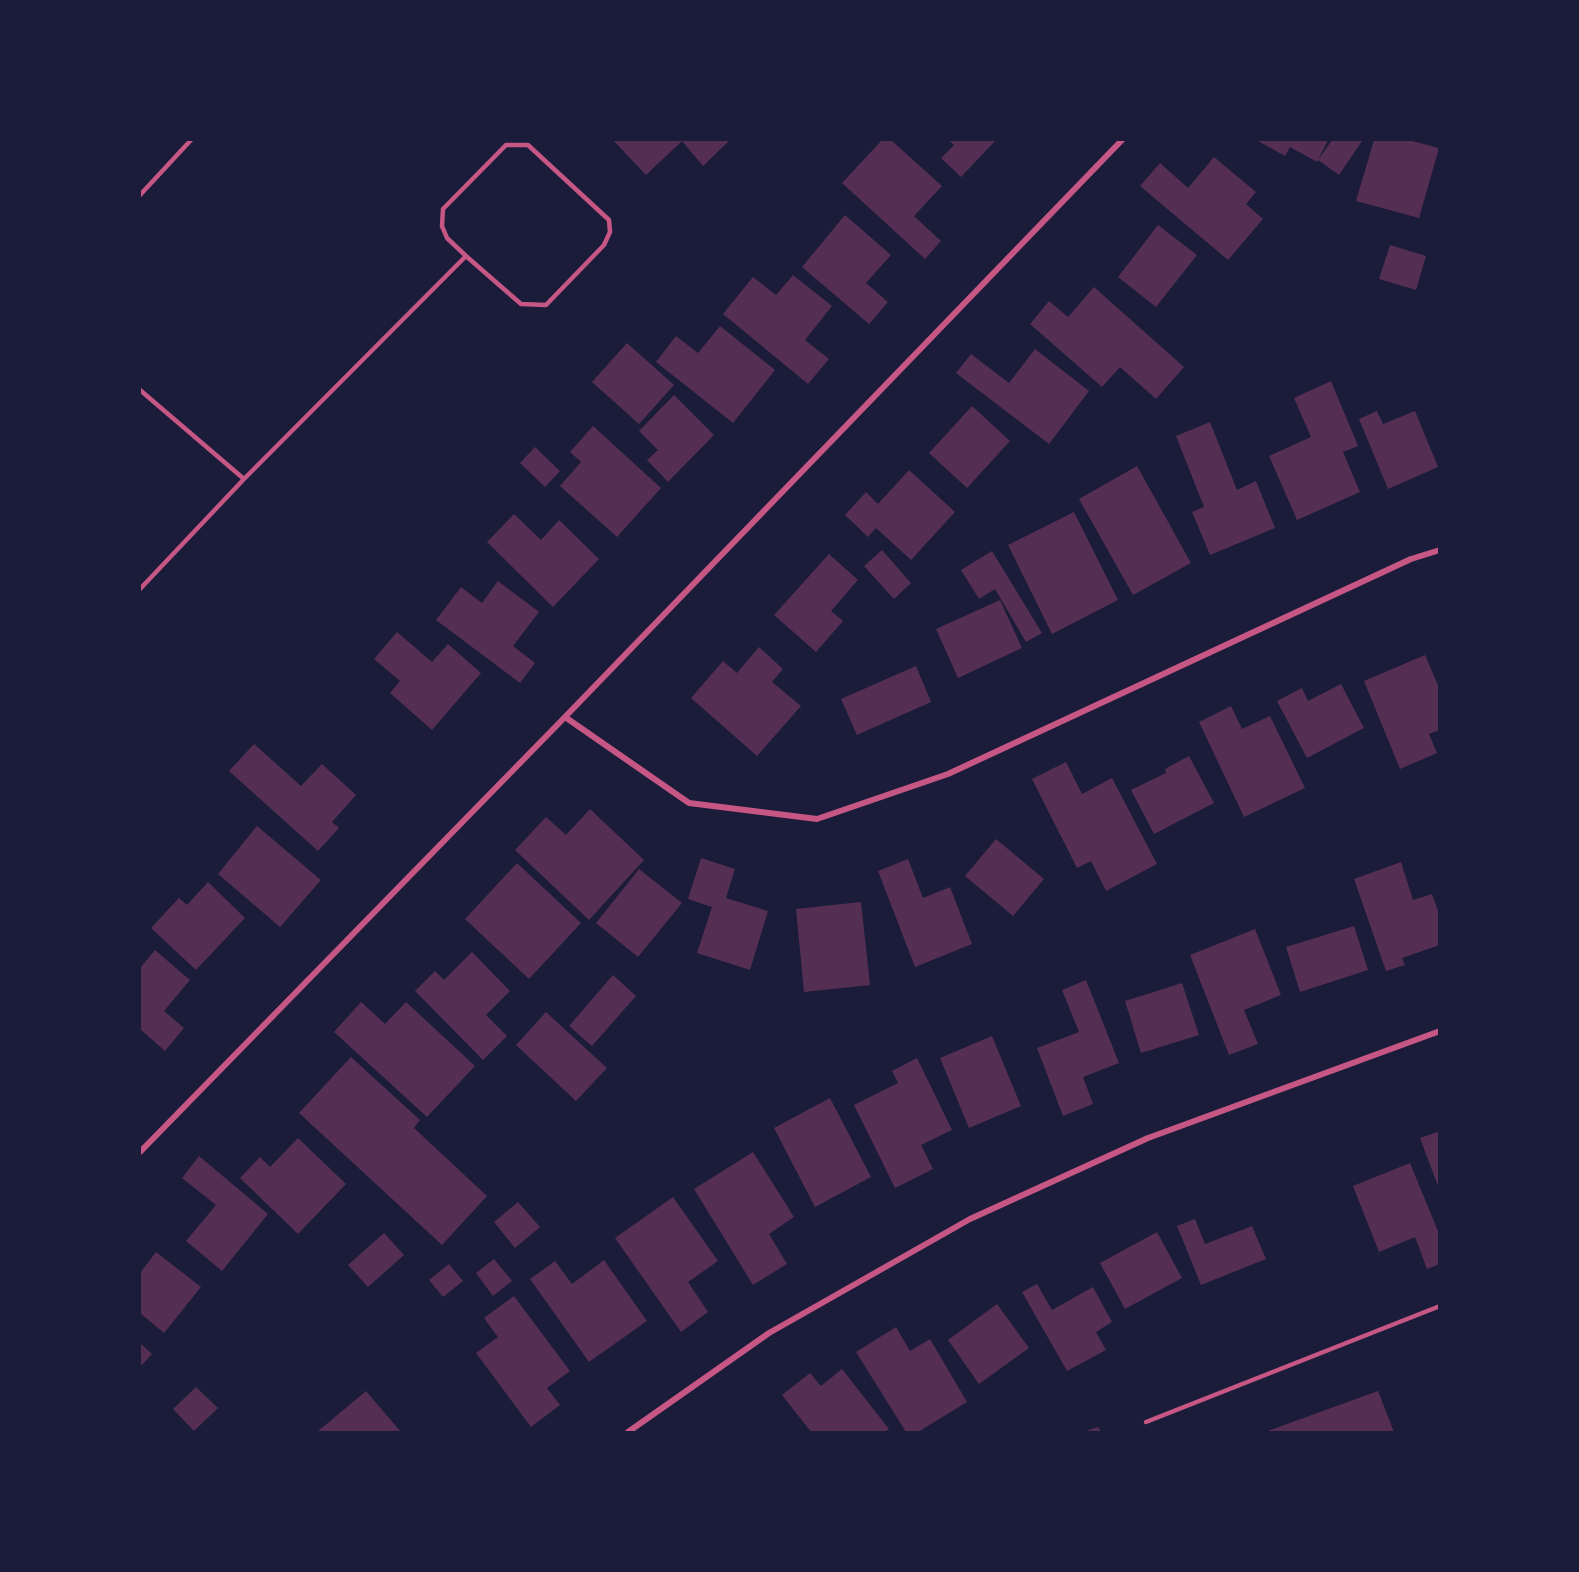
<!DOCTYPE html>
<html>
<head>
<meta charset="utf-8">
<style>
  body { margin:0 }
  #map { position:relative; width:1579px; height:1572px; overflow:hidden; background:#1b1b3a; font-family:"Sofia Sans Condensed",sans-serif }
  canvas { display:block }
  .frame { position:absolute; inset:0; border:141px solid #1b1b3a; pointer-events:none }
</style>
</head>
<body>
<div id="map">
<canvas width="1579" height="1572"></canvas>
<div class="frame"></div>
</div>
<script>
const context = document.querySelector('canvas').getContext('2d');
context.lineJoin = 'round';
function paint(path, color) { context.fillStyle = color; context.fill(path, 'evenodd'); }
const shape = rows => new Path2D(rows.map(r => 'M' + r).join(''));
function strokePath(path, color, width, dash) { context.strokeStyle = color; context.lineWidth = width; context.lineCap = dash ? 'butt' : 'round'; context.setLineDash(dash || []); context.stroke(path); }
paint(shape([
  [613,140,730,140,703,166,682,141,646,175],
  [882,140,891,140,942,186,914,216,941,241,925,259,842,183],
  [949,140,996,140,961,177,941,158,954,145],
  [1259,140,1328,140,1317,162,1290,147,1285,156,1258,141],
  [1332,140,1362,141,1339,175,1318,160],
  [1374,140,1408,140,1439,148,1419,218,1356,201],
  [1214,157,1256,192,1246,204,1263,219,1228,260,1140,186,1160,163,1188,188],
  [845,215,891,255,866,283,888,302,869,324,802,267],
  [1158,225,1197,255,1156,307,1118,277],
  [1390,245,1426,256,1416,290,1379,279],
  [793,275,832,306,805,340,829,359,808,384,723,314,753,277,776,295],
  [1094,287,1184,367,1156,399,1120,367,1102,387,1030,324,1049,301,1068,317],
  [720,326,775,370,733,423,656,362,676,336,698,353],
  [627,343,674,385,639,424,592,382],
  [1035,349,1089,391,1049,444,956,373,971,354,1009,383],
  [1331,381,1358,446,1343,452,1360,492,1297,520,1269,456,1311,437,1294,398],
  [674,395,714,435,668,482,647,460,658,450,639,431],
  [972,406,1010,441,967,488,929,453],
  [1377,411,1383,424,1415,411,1438,467,1388,489,1359,419],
  [1210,422,1237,490,1256,481,1275,528,1210,555,1192,512,1204,507,1176,436],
  [593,426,661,488,617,537,560,486,581,462,570,452],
  [535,447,560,471,545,487,520,463],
  [1137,466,1191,563,1133,595,1079,499],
  [909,470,955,512,911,560,876,528,868,537,845,515,866,492,878,504],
  [1074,512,1118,600,1052,634,1008,545],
  [514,514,541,540,559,520,599,559,553,607,487,542],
  [882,550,911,583,894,599,864,566],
  [992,551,1042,633,1026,642,995,589,979,599,961,570],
  [829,554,858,580,831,611,843,621,816,652,774,615],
  [498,581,539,612,513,646,535,663,520,683,436,620,461,587,482,603],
  [1000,600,1022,648,958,678,936,629],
  [397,632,432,662,448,644,481,673,432,730,390,693,400,681,374,659],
  [759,647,783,669,772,682,801,706,757,756,691,698,723,661,737,673],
  [1425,655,1440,690,1440,730,1429,734,1437,753,1400,769,1364,681],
  [916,666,931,702,857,735,841,699],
  [1341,684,1364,728,1307,758,1277,701,1302,688,1308,701],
  [1231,706,1242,729,1270,716,1305,788,1244,817,1199,722],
  [254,744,301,786,322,764,356,795,332,822,339,828,318,851,229,771],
  [1189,756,1214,803,1154,834,1131,790,1166,773,1165,769],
  [1066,762,1082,794,1112,778,1157,864,1106,891,1091,861,1077,868,1032,779],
  [590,809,644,860,589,920,515,850,546,817,566,835],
  [257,826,321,880,280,927,218,874],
  [996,839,1044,879,1013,916,965,876],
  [701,858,735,869,726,898,768,911,750,970,697,953,712,907,688,899],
  [908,859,923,898,950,887,972,944,915,967,878,871],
  [1401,862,1413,900,1432,894,1440,916,1440,945,1402,958,1405,965,1386,971,1354,879],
  [517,863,581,923,529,979,465,919],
  [639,869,682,903,638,957,596,923],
  [208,882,245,918,196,970,151,928,179,898,187,905],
  [861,902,870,985,804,992,796,909],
  [1354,926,1368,970,1300,992,1286,947],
  [1255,929,1281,995,1244,1010,1258,1044,1229,1055,1190,955],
  [155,950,190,980,164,1011,184,1028,165,1051,140,1029,140,968],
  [472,952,510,991,486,1015,507,1036,483,1060,415,991,435,971,444,980],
  [613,975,636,996,592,1046,569,1026],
  [1086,980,1119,1063,1083,1077,1093,1104,1063,1116,1037,1048,1079,1032,1062,990],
  [1182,983,1199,1035,1141,1053,1125,1001],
  [361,1002,385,1024,406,1002,475,1066,427,1117,334,1032],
  [546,1012,607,1068,576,1101,516,1045],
  [992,1036,1021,1106,969,1128,940,1058],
  [351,1057,420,1120,414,1128,487,1196,442,1245,299,1113],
  [917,1058,952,1130,921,1145,933,1169,895,1188,854,1105,898,1083,892,1071],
  [830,1098,871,1177,815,1207,774,1128],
  [1440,1131,1440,1189,1439,1189,1420,1138],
  [298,1138,346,1184,298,1234,240,1178,260,1157,270,1167],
  [753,1152,794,1217,769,1234,787,1264,753,1285,694,1189],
  [199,1156,268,1214,222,1271,186,1241,216,1205,182,1178],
  [1410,1163,1440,1236,1440,1264,1427,1269,1415,1237,1379,1252,1353,1186],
  [673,1197,718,1261,688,1282,708,1312,681,1332,615,1238],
  [518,1202,540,1227,515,1248,494,1222],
  [1195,1219,1205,1244,1252,1226,1266,1259,1201,1285,1177,1226],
  [1157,1232,1182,1278,1125,1309,1100,1263],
  [384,1233,404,1255,368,1287,348,1265],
  [156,1252,201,1287,164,1333,140,1313,140,1273],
  [494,1259,512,1281,493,1296,476,1273],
  [604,1260,647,1321,589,1362,530,1279,555,1261,572,1284],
  [449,1264,463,1281,443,1297,429,1280],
  [1037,1284,1052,1310,1093,1287,1112,1322,1096,1332,1106,1350,1067,1371,1022,1292],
  [514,1296,570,1371,547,1388,560,1405,531,1427,476,1353,498,1337,484,1318],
  [997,1304,1029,1348,979,1384,948,1340],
  [896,1327,910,1351,930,1339,967,1402,918,1432,906,1432,856,1352],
  [140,1343,152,1354,140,1367],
  [842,1369,889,1429,885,1432,811,1432,782,1395,810,1373,821,1386],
  [196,1387,218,1408,194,1431,173,1409],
  [366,1391,401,1432,317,1432],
  [1378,1391,1394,1432,1265,1432],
  [1098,1427,1101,1432,1083,1432]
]), '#542f53');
strokePath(shape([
  [140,195,191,140],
  [140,390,244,479,140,589],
  [244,479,466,256,447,238,442,226,443,209,506,145,528,145,609,220,610,232,604,245,546,305,521,304,466,256],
  [1146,1422,1440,1306]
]), '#c65784', 4.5);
strokePath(shape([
  [565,717,689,803,817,819,948,774,1411,559,1440,550],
  [140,1152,565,717,1122,140],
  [628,1432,769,1333,970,1219,1148,1138,1440,1031]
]), '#c65784', 6);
</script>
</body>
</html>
